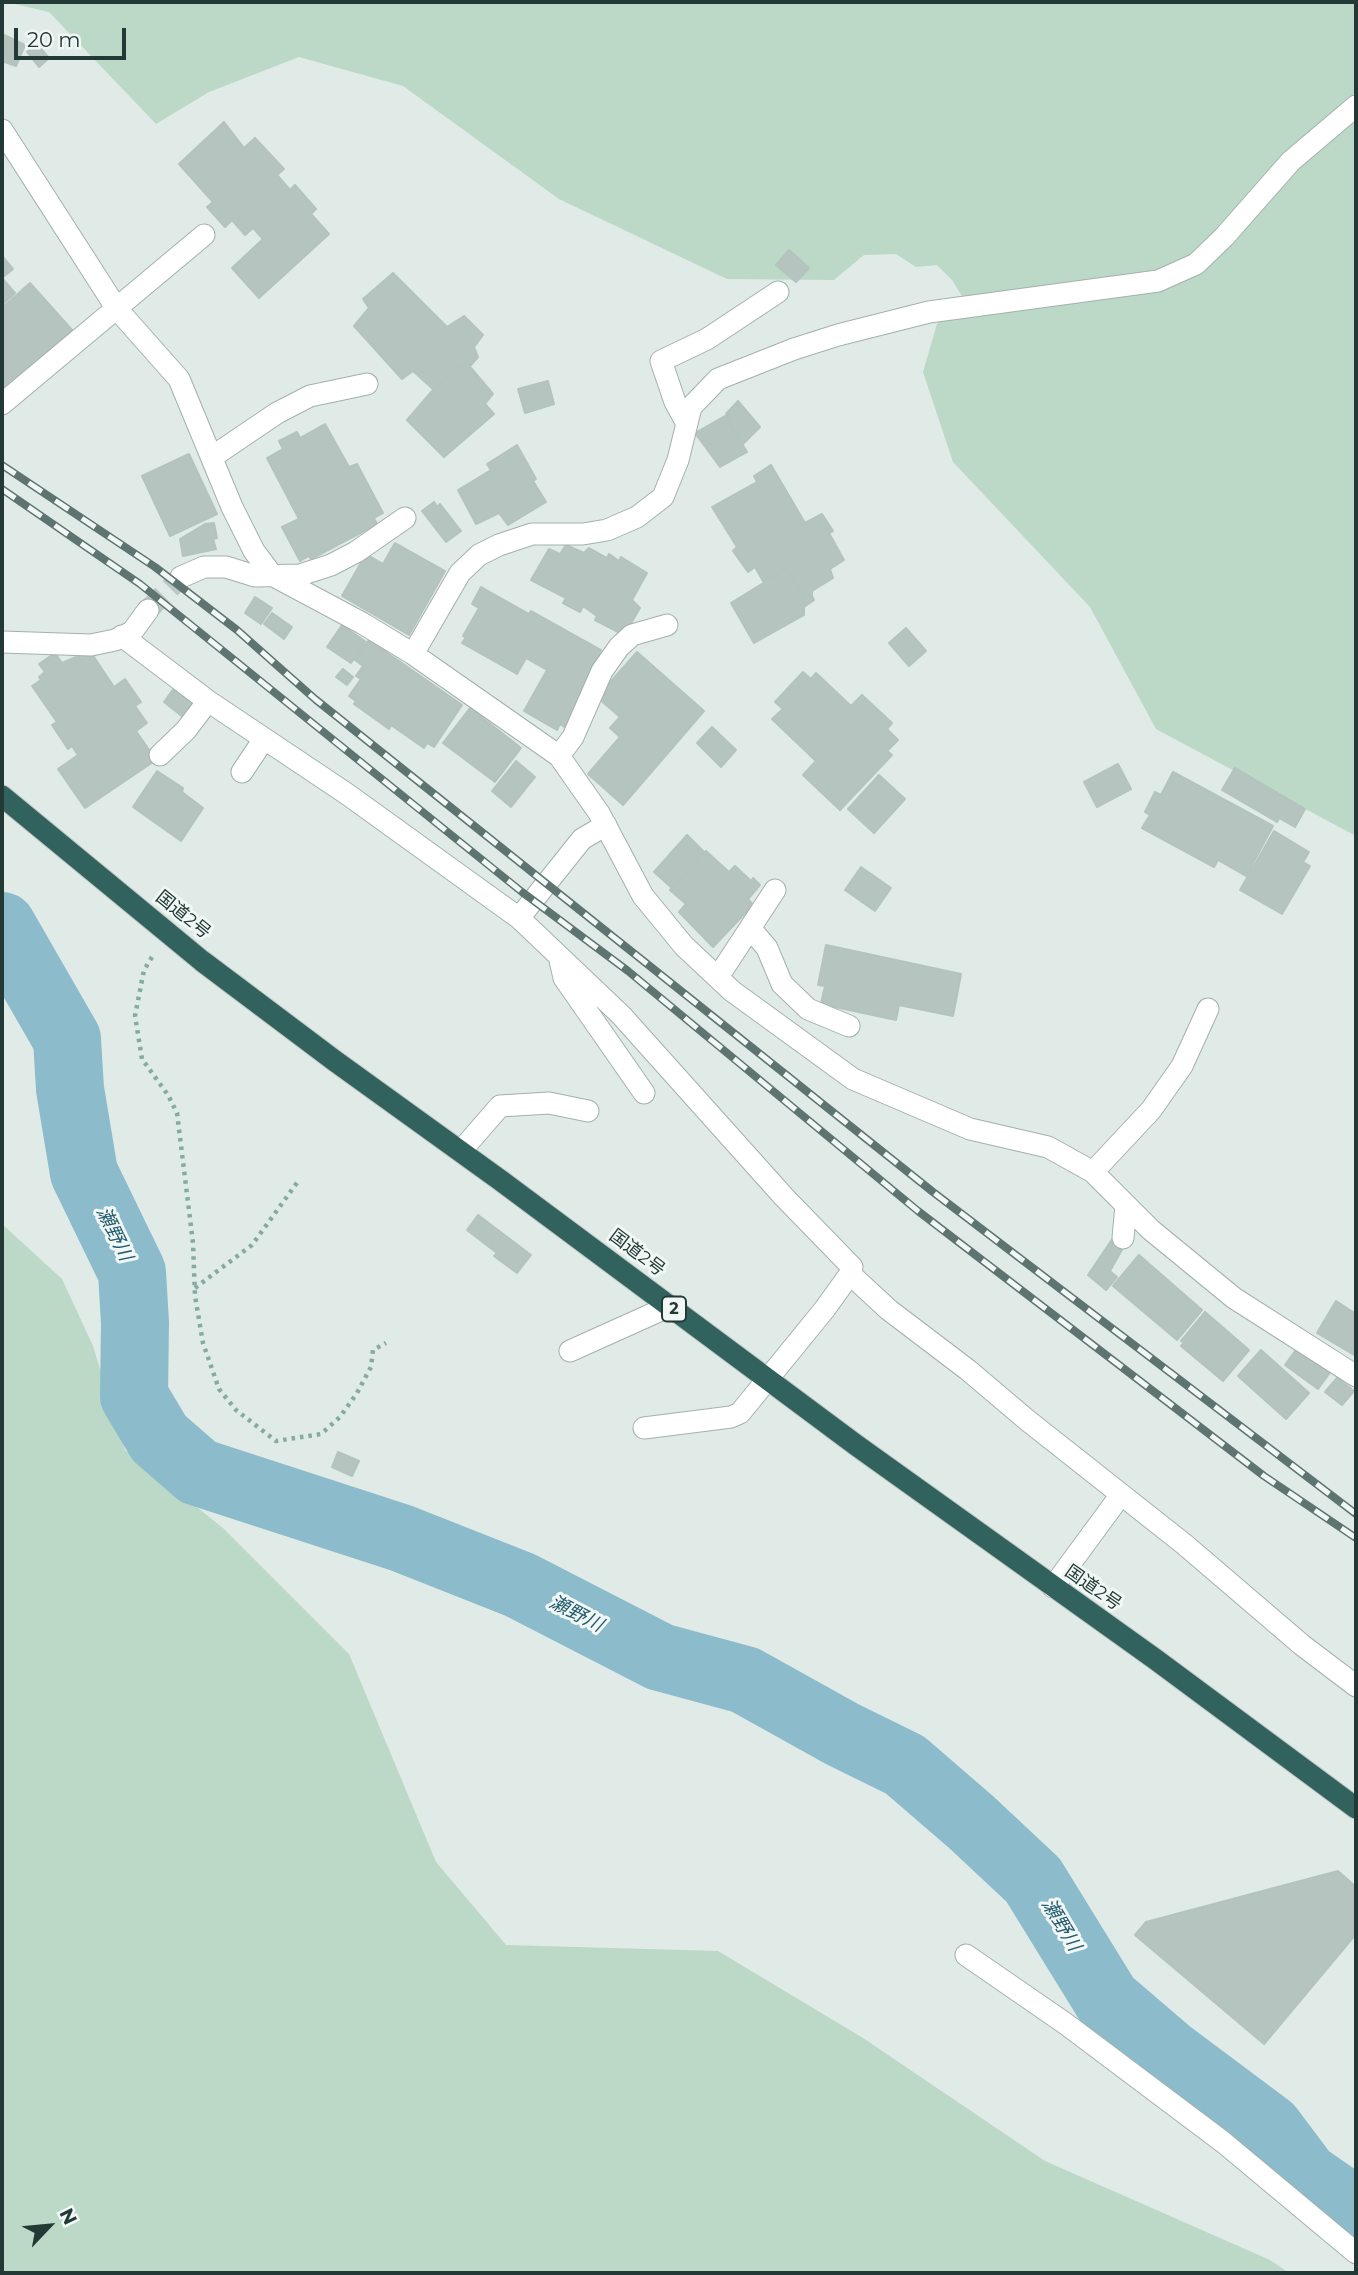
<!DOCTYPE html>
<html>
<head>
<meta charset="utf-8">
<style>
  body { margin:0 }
  #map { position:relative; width:1358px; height:2275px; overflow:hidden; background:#e0eae7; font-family:Montserrat,sans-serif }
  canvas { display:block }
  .frame { position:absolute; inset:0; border:4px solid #223935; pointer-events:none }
  .north { position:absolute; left:14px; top:2191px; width:70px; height:70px; -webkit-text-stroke:5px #f0f7f4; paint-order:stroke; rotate:64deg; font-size:19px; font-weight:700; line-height:28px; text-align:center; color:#223935 }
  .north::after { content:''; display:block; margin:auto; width:24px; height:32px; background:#223935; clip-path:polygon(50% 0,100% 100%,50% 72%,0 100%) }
  .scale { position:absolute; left:14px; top:28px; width:112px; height:32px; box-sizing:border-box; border:4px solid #223935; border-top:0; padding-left:9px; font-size:21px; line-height:24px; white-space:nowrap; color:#223935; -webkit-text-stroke:5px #f0f7f4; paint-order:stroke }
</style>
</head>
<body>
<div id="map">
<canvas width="1358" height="2275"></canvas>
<div class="frame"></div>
<div class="north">N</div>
<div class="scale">20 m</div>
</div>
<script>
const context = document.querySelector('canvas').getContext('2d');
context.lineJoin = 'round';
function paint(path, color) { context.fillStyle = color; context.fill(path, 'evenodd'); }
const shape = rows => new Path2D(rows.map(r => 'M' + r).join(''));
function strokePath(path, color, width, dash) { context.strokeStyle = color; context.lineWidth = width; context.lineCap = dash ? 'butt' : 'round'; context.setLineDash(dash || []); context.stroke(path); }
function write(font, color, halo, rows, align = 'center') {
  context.font = font + ' Montserrat,"Noto Sans JP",sans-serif'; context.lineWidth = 6; context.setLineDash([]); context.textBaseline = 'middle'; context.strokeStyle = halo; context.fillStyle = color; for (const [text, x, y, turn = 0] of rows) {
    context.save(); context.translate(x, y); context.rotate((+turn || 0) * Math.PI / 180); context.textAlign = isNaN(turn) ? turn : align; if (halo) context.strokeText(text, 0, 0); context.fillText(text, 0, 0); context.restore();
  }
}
paint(shape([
  [6,2,1356,2,1356,836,1156,729,1090,607,953,462,923,372,937,324,962,296,952,280,937,265,916,267,896,254,864,255,834,280,727,279,559,199,403,86,299,57,209,92,156,124,49,12],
  [2,1224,62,1279,93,1346,125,1450,223,1528,349,1654,436,1862,506,1945,718,1951,863,2038,1045,2161,1270,2260,1289,2273,2,2273]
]), '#bbd9c6');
strokePath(shape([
  [2,926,67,1039,70,1089,84,1173,132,1272,135,1323,134,1396,159,1438,198,1472,401,1538,520,1585,660,1657,745,1680,842,1734,905,1765,971,1822,1033,1880,1107,2000,1170,2054,1269,2128,1305,2176,1356,2211]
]), '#8cbbcb', 68);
const building = shape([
  [2,34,25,45,16,66,2,61,2,34],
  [37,44,49,58,39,67,27,52,37,44],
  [224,122,244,148,255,138,284,169,277,175,290,190,295,185,316,209,311,214,329,234,259,298,232,268,263,239,253,228,245,235,232,220,225,227,207,207,213,202,179,164,224,122],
  [789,250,809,268,796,282,776,265,789,250],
  [2,256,13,269,2,278,15,293,2,305,2,256],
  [393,273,447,327,464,316,483,335,474,347,478,357,471,365,467,361,433,389,413,371,402,379,354,326,369,308,363,299,393,273],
  [30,283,72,330,2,391,2,308,30,283],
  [466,362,493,394,485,404,494,414,444,457,407,420,433,390,466,362],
  [548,381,554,404,525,413,518,389,548,381],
  [738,401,760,427,743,444,726,414,738,401],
  [725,416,747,452,720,467,695,433,725,416],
  [325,424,349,467,357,464,383,513,374,518,377,524,311,559,309,556,300,561,282,527,299,519,267,458,283,449,279,441,297,432,300,438,325,424],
  [517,445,536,479,533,481,546,502,508,525,499,513,476,524,458,490,491,470,487,464,517,445],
  [189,454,217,514,170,536,142,476,189,454],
  [771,465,805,523,822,514,833,531,829,533,844,560,830,569,833,578,812,591,812,595,805,597,786,568,763,581,755,567,748,572,733,551,737,547,712,507,757,482,754,476,771,465],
  [434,502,437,507,440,504,461,531,446,542,422,511,434,502],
  [214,523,217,538,213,539,216,549,183,556,180,539,205,524,214,523],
  [395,543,445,571,409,635,342,596,366,554,383,564,395,543],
  [566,545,584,553,589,548,607,558,609,554,619,561,621,557,647,573,632,600,640,608,624,635,595,620,597,616,583,606,580,612,563,603,566,598,531,580,549,549,560,554,566,545],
  [786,569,805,597,812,596,814,600,804,607,804,615,754,643,731,603,786,569],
  [481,587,529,614,531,611,601,650,599,655,603,657,566,728,560,724,557,730,524,711,547,670,526,658,517,674,462,643,466,637,463,636,479,608,472,604,481,587],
  [255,597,272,608,261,624,245,613,255,597],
  [272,613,292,627,284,639,264,624,272,613],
  [342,625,366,642,351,663,327,647,342,625],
  [906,628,926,651,909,666,889,643,906,628],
  [371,637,388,649,386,652,462,705,434,747,427,743,424,748,391,725,389,729,354,704,356,701,349,696,361,679,356,676,363,666,355,660,371,637],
  [90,651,114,687,125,679,141,702,135,706,147,723,136,731,156,760,85,808,58,769,78,755,72,746,68,749,52,725,57,722,32,686,41,680,39,677,45,672,39,664,55,653,62,663,90,651],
  [637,652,704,711,623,805,588,774,620,737,610,728,620,717,597,697,637,652],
  [343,669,353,677,347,685,336,677,343,669],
  [803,672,811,679,816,673,851,706,862,695,892,723,887,729,898,740,887,751,892,755,840,810,803,775,816,761,772,719,783,709,775,702,803,672],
  [177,684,196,699,183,717,164,702,177,684],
  [470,708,521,748,495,782,443,743,470,708],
  [712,727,736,750,721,767,697,743,712,727],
  [516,761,535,777,511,807,492,791,516,761],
  [1118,764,1131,789,1097,807,1084,782,1118,764],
  [1235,768,1305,809,1295,827,1279,818,1277,822,1222,790,1235,768],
  [157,771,183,788,182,792,203,808,181,841,133,807,157,771],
  [1173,772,1273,826,1246,876,1218,860,1214,867,1142,828,1150,815,1145,812,1155,792,1161,795,1173,772],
  [879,775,905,799,874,833,848,809,879,775],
  [1274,831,1309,852,1303,862,1310,866,1282,914,1240,890,1274,831],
  [687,835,704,852,672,888,654,872,687,835],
  [706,851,729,872,735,866,751,881,753,878,760,885,748,899,753,905,713,947,679,912,686,904,670,890,706,851],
  [861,867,891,888,875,911,845,890,861,867],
  [826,945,961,974,953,1016,899,1005,896,1020,821,1004,825,986,818,985,826,945],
  [478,1215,531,1255,517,1273,494,1256,497,1253,467,1230,478,1215],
  [1113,1238,1124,1246,1110,1271,1117,1277,1106,1290,1088,1275,1113,1238],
  [1139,1255,1202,1310,1177,1340,1113,1286,1139,1255],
  [1336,1301,1356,1314,1356,1356,1317,1333,1336,1301],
  [1205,1312,1249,1350,1223,1381,1181,1346,1184,1343,1181,1341,1205,1312],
  [1298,1347,1331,1371,1318,1389,1285,1365,1298,1347],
  [1261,1350,1309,1393,1286,1419,1238,1376,1261,1350],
  [1337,1378,1354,1391,1342,1405,1325,1392,1337,1378],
  [338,1452,359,1461,352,1476,332,1467,338,1452],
  [1338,1871,1356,1887,1356,1934,1264,2044,1135,1935,1146,1922,1338,1871]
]);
paint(building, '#b6c4c0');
strokePath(building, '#b3c3be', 2);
strokePath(shape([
  [148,610,181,577]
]), '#bac7c3', 21, [21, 10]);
const minor = shape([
  [2,130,117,309,179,379,232,507,254,551,272,575,362,623,413,654,559,756,599,813,643,896,684,946,732,991,853,1079,970,1129,1048,1147,1093,1172,1151,1230,1234,1298,1356,1376],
  [2,404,204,235],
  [686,422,675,402,661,361,707,339,778,292],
  [212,457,277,413,310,396,367,384],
  [181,577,204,567,226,567,255,576,300,575,331,565,356,552,405,518],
  [122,636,208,701,347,794,519,918,621,1015,784,1197,852,1267,850,1274,824,1310,740,1413,731,1417,644,1428],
  [2,642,91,645,115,640,132,632,148,610],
  [413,654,460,573,479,555,499,545,532,534,583,534,607,530,637,517,663,497,678,460,691,407,718,379,794,349,838,335,929,312,1158,281,1196,264,1224,237,1291,161,1356,106],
  [160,755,186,730,208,701],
  [559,756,573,737,602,671,619,647,632,635,667,625],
  [242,772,264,739],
  [519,918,582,839,606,825],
  [750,928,767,948,782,984,808,1009,849,1026],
  [559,956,564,978,644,1093],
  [718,977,775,890],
  [461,1151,500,1106,549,1103,588,1111],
  [1093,1172,1151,1110,1182,1066,1208,1009],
  [1123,1238,1126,1205],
  [850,1274,889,1310,968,1370,1027,1420,1184,1544,1302,1645,1356,1686],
  [570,1351,670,1306],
  [1053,1587,1120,1496],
  [966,1955,1066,2024,1223,2142,1356,2253]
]);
const highway = shape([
  [2,796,202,961,335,1061,500,1180,856,1445,1155,1659,1356,1808]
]);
strokePath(minor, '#a3b1ae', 23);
strokePath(highway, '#bdc4c2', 23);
strokePath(shape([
  [152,957,144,970,135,1016,142,1059,168,1095,177,1113,193,1243,195,1296,203,1343,219,1389,236,1410,276,1441,321,1434,340,1417,357,1393,371,1367,373,1350,386,1343],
  [195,1288,252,1245,299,1180]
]), '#83aba2', 4.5, [3.5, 5]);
strokePath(minor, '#fff', 21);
strokePath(highway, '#31625d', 21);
const rail = shape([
  [2,465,155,567,237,630,315,699,933,1192,1356,1514],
  [2,489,140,584,522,892,628,971,918,1211,1264,1476,1356,1538]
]);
strokePath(rail, '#5d7470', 8);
strokePath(rail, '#f0f7f4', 5, [16]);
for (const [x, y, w] of [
  [674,1309,24]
]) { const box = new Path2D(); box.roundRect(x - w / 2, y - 12.5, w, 25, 5); context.fillStyle = '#f0f7f4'; context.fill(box); strokePath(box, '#223935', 2); }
write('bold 16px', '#223935', null, [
  ["2",674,1309]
]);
write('18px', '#223935', '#f0f7f4', [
  ["国道2号",183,915,39],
  ["国道2号",637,1253,37],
  ["国道2号",1093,1588,35]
]);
write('italic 19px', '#225b6f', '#f0f7f4', [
  ["瀬野川",114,1234,64],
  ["瀬野川",576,1614,27],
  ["瀬野川",1061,1925,59]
]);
</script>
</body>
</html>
